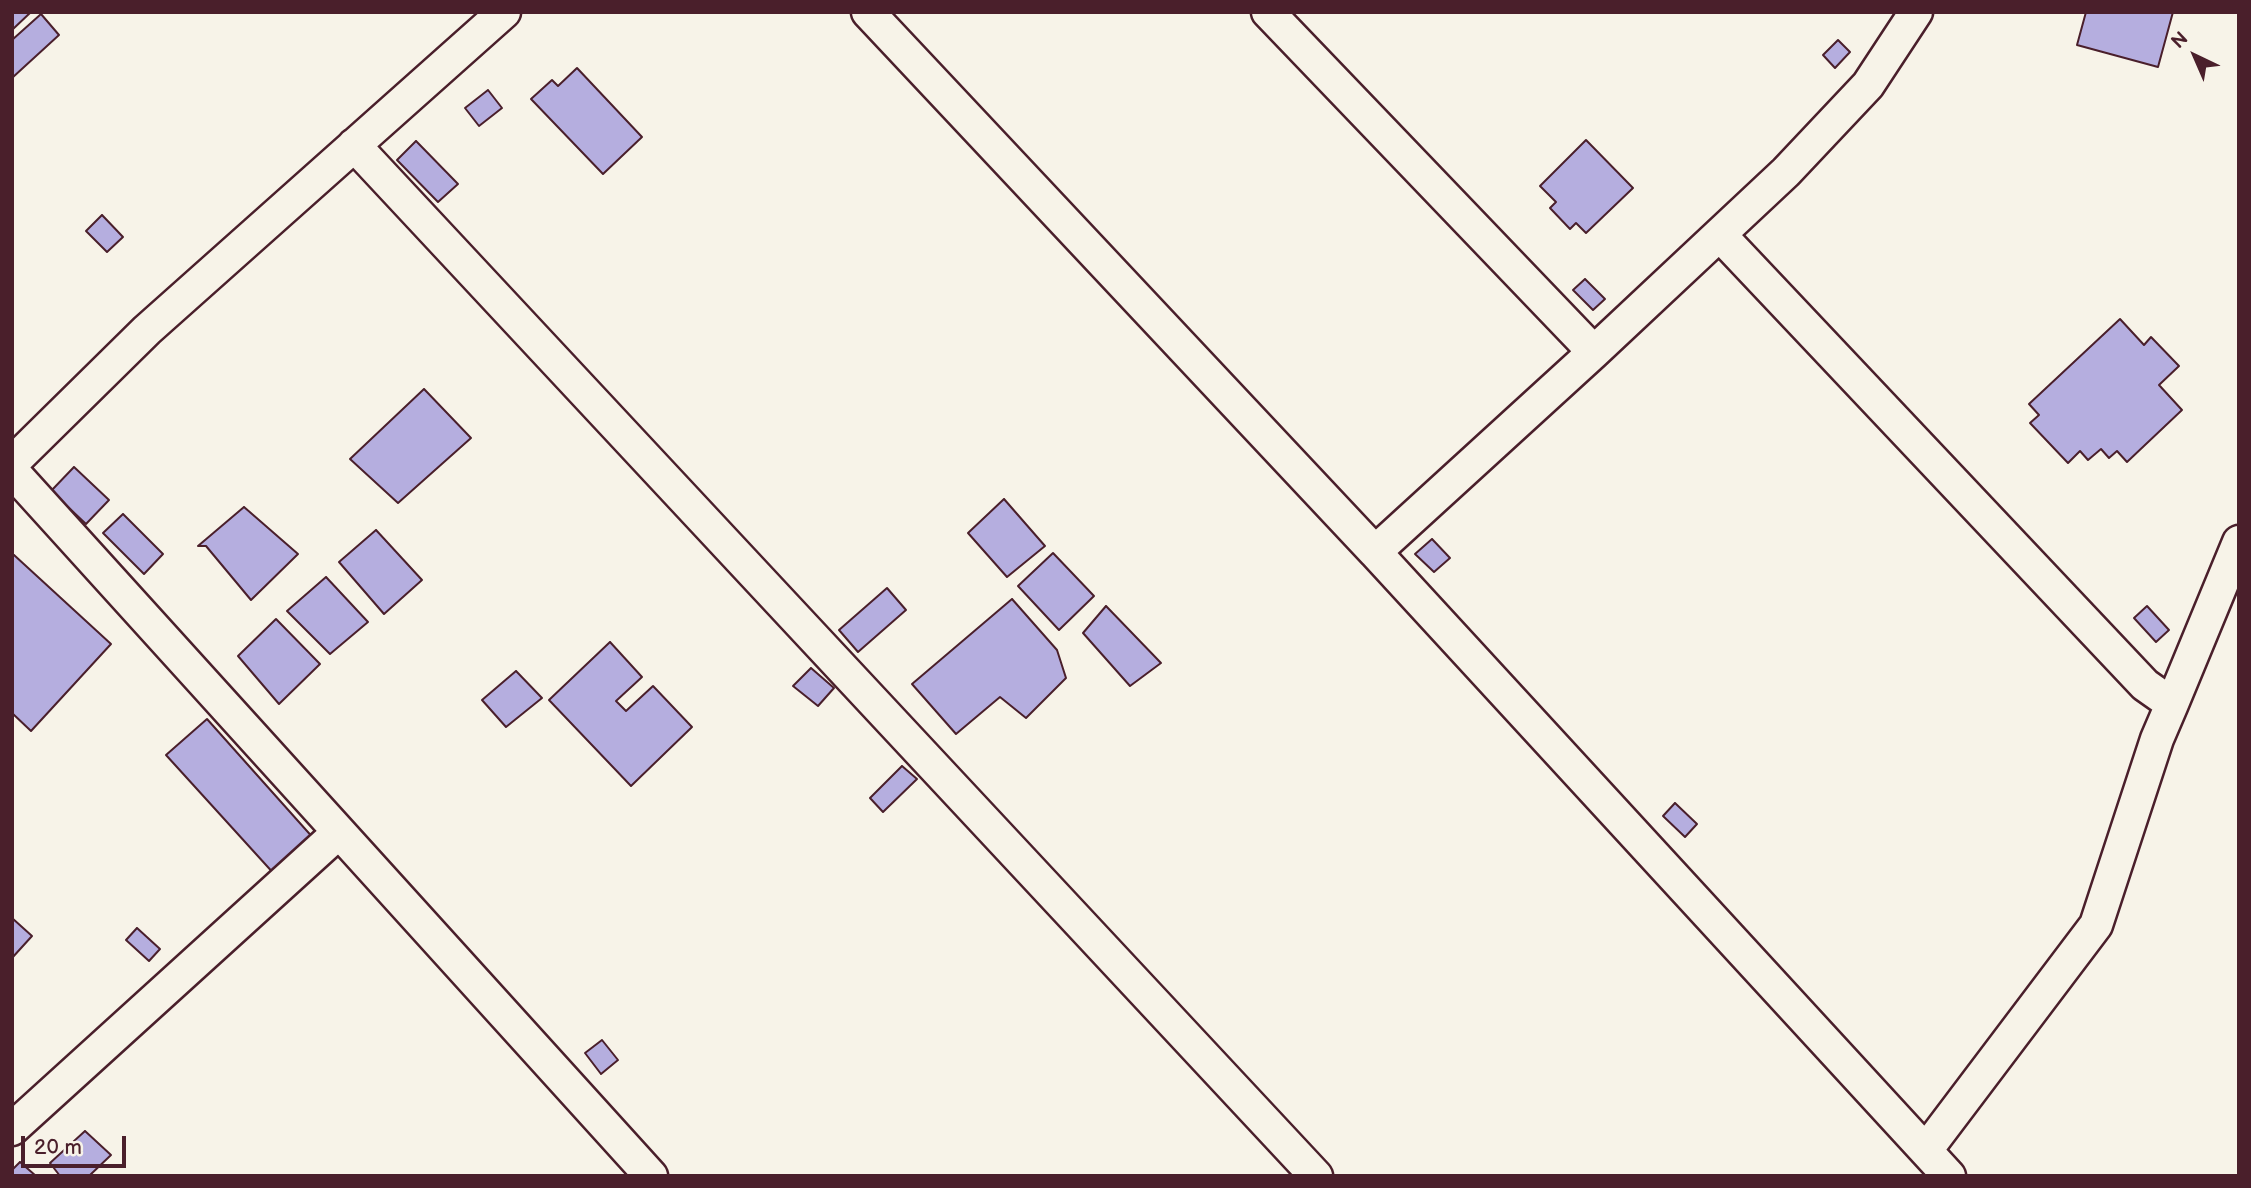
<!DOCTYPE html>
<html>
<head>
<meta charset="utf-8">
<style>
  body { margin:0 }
  #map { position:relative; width:2251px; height:1188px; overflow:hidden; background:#f7f3e8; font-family:"Balsamiq Sans",sans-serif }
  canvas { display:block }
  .frame { position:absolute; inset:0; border:14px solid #4a1f2b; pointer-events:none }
  .north { position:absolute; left:2160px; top:21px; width:70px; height:70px; -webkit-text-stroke:5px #f7f3e8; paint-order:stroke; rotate:316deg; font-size:19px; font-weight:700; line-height:28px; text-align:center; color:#4a1f2b }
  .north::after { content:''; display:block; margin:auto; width:24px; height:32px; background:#4a1f2b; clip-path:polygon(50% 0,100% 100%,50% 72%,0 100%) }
  .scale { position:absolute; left:21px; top:1136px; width:105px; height:32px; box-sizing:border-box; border:4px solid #4a1f2b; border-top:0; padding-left:9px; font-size:21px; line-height:24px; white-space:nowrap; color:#4a1f2b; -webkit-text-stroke:5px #f7f3e8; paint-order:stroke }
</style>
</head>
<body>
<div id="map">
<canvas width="2251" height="1188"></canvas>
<div class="frame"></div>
<div class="north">N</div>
<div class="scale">20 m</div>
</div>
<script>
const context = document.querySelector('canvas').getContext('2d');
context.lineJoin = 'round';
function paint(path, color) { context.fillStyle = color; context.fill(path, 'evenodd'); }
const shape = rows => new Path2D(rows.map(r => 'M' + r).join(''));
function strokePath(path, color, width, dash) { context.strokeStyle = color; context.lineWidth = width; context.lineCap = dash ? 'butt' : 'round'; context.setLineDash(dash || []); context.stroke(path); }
const building = shape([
  [12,12,31,12,12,30,12,12],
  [2086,12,2173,12,2158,67,2077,45,2086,12],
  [41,14,59,35,12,78,12,40,41,14],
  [1838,40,1850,52,1835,68,1823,55,1838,40],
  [577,68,642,137,603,174,531,99,552,80,558,86,577,68],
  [488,90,502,108,479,126,465,108,488,90],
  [1586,140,1633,188,1586,233,1576,223,1570,229,1550,208,1556,202,1540,186,1586,140],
  [416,141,458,184,438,202,397,160,416,141],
  [102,215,123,237,107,252,86,231,102,215],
  [1585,279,1605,299,1593,310,1573,290,1585,279],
  [2120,319,2144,345,2151,337,2179,366,2159,385,2182,410,2127,462,2117,451,2109,458,2101,449,2088,460,2080,451,2068,463,2030,423,2039,415,2029,404,2120,319],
  [424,389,471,438,398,503,350,459,424,389],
  [74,467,109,500,86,524,51,491,74,467],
  [1004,499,1045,546,1007,577,968,533,1004,499],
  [244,507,298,554,251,600,206,546,198,546,244,507],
  [123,514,163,554,144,574,103,533,123,514],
  [376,530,422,580,384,614,339,562,376,530],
  [1432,539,1450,558,1434,572,1415,554,1432,539],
  [1053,553,1094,596,1059,630,1018,586,1053,553],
  [14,555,111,644,31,731,12,713,12,557,14,555],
  [326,577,368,622,330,654,287,611,326,577],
  [887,588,906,610,858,652,839,630,887,588],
  [1012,599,1057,650,1066,678,1026,718,1000,697,956,734,912,684,1012,599],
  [1106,606,1161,663,1130,686,1083,633,1106,606],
  [2147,606,2169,630,2156,642,2134,618,2147,606],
  [276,619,320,664,279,704,238,656,276,619],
  [610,642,642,677,616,701,626,711,653,686,692,727,631,786,549,700,610,642],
  [811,668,834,688,818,706,793,686,811,668],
  [516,671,542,698,506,727,482,700,516,671],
  [207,719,315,840,276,876,166,755,207,719],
  [902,766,917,779,883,812,870,798,902,766],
  [1675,803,1697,824,1685,837,1663,816,1675,803],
  [12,918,32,936,12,958,12,918],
  [137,928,160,949,149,961,126,940,137,928],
  [602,1040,618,1060,601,1074,585,1053,602,1040],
  [85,1131,111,1155,89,1176,60,1176,50,1163,85,1131],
  [20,1162,36,1176,12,1176,12,1170,20,1162]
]);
paint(building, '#b5aedf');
strokePath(building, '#4a1f2b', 2);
const minor = shape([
  [868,12,1375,552,1594,352,1786,172,1868,85,1916,12],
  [1268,12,1594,352],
  [354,145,1316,1176],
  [1720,235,2145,685,2172,704,2157,739,2096,925,1926,1150],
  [12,463,147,330,504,12],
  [12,471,651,1176],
  [1375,552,1949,1176],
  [2172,704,2239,542],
  [12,1129,338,833]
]);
strokePath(minor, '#4a1f2b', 37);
strokePath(minor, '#f7f3e8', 32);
</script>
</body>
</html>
